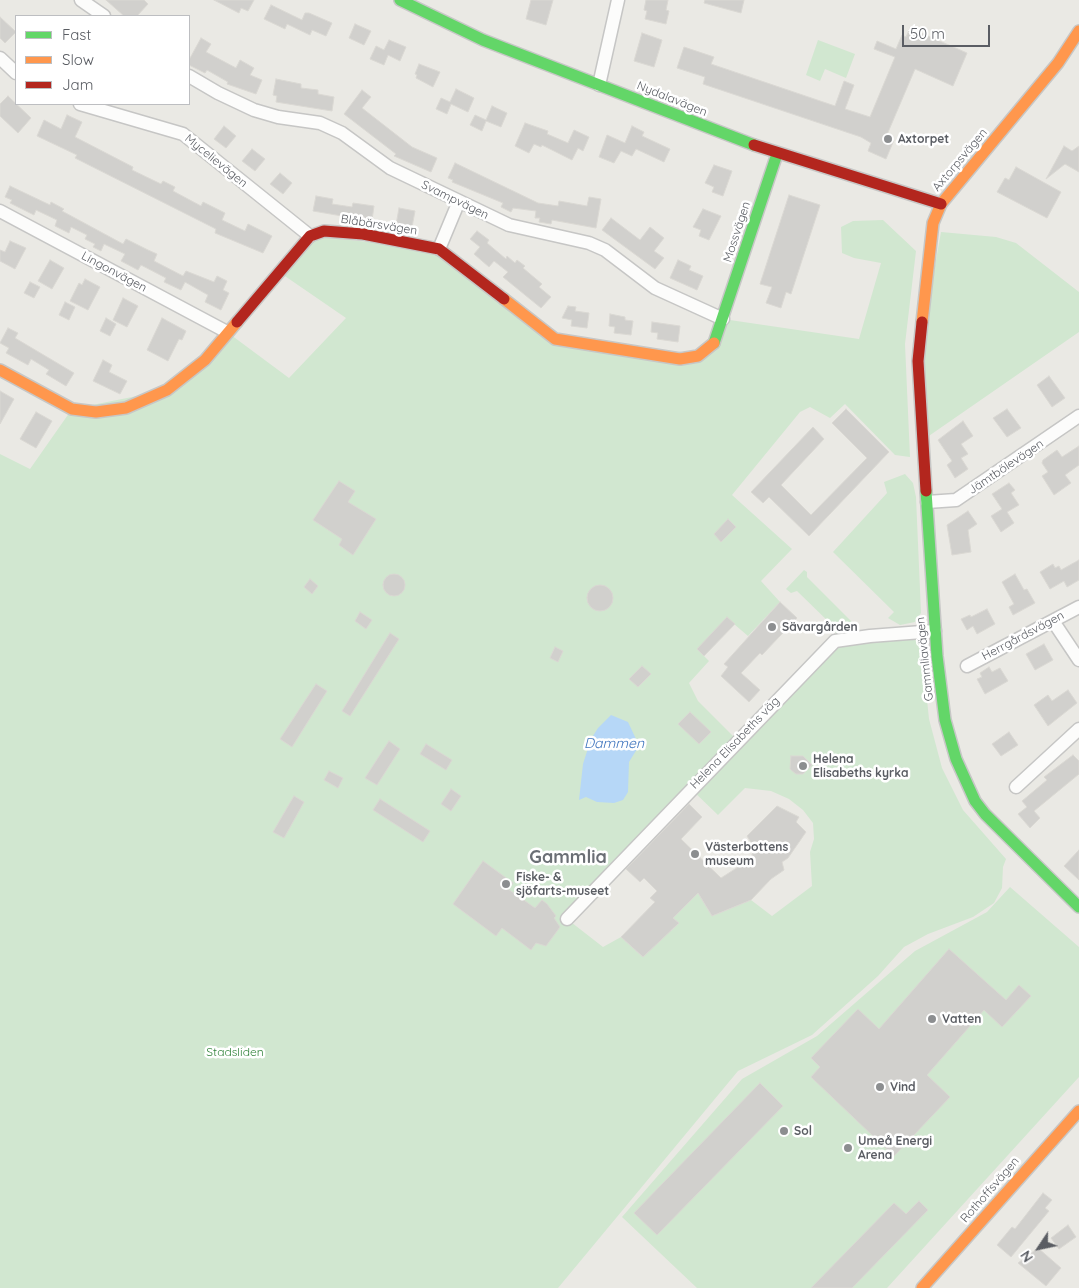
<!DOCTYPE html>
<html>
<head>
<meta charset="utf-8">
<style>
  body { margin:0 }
  #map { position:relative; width:1079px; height:1288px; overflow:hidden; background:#eae9e4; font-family:Quicksand,sans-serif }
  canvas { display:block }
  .legend { position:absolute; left:15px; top:15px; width:175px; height:90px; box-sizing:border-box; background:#fff; border:1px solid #bdbec1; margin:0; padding:6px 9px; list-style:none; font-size:15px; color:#5a5d63 }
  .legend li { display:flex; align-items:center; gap:10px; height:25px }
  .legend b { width:25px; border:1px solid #bdbec1 }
  .north { position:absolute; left:1014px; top:1223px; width:50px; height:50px; -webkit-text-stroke:4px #fff; paint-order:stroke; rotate:236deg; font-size:14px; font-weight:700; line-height:20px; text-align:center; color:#5a5d63 }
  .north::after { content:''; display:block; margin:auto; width:18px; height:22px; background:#5a5d63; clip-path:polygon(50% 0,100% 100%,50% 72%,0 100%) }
  .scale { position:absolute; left:902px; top:25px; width:88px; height:22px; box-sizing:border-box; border:2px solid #5a5d63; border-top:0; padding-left:6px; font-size:15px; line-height:18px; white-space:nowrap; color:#5a5d63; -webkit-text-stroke:4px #fff; paint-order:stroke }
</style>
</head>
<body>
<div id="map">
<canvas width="1079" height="1288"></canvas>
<ul class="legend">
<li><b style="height:6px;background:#63d668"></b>Fast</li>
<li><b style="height:6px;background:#ff974d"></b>Slow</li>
<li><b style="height:6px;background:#b3261e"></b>Jam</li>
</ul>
<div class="north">N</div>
<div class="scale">50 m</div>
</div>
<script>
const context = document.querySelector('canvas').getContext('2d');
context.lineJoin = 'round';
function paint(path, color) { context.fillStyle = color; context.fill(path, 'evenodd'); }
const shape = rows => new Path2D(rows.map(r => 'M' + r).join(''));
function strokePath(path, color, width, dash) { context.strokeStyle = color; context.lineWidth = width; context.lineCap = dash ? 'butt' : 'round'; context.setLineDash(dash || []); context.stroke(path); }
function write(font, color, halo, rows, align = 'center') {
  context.font = font + ' Quicksand,sans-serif'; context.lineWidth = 5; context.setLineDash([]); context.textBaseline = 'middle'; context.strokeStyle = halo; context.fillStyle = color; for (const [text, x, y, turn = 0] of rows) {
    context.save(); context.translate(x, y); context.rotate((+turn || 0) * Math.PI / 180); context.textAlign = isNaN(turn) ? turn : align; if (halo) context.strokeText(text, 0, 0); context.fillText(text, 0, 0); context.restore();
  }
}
paint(shape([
  [818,40,855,54,846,78,825,69,820,81,806,75],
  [883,220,916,251,905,344,910,457,895,455,845,404,830,418,810,407,800,412,732,495,792,549,761,581,780,602,748,636,734,624,704,656,709,661,689,683,698,701,738,741,842,639,834,631,835,628,797,591,791,593,786,589,804,570,807,572,807,577,866,636,920,632,929,719,942,768,963,810,1006,859,1003,867,1002,888,994,903,973,917,928,934,904,947,878,976,812,1035,738,1071,558,1288,0,1288,0,454,30,469,72,409,167,390,227,332,289,378,346,318,279,272,310,236,439,249,555,339,698,356,723,319,859,339,881,263,854,258,842,253,841,227,853,221],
  [745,788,771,791,789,799,803,810,813,823,814,839,810,852,812,886,772,916,751,900,712,916,698,893,673,918,679,923,671,931,669,930,643,957,621,937,603,947,567,919,691,789,718,815],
  [941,232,996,237,1016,243,1079,292,1079,332,923,440,918,361],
  [905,474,913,483,916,497,921,613,915,622,900,625,888,618,894,612,833,552,887,493,884,482],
  [1010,887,1079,947,1079,1077,887,1288,697,1288,622,1217,742,1079,817,1036,915,951,987,912]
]), '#d1e7d0');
paint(shape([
  [611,715,628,722,636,739,637,749,629,762,628,792,623,800,614,803,597,802,586,797,579,800,583,764,591,739,598,728]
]), '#b6d7f7');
const building = shape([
  [106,0,144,0,148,4,137,16,124,16,106,0],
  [214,0,254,0,248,11,241,8,239,13,214,0],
  [531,0,553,0,546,25,526,19,531,0],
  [646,0,668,0,666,10,669,11,666,24,645,19,647,11,644,10,646,0],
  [705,0,744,0,741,13,704,3,705,0],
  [271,5,302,20,305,13,309,13,332,23,326,36,312,30,310,35,287,24,285,29,264,19,271,5],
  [0,17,16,32,5,43,0,38,0,17],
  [355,24,371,31,364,45,349,38,355,24],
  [910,28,967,53,953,86,915,69,886,137,894,140,886,159,868,151,871,143,861,137,703,84,705,77,677,68,684,47,714,57,711,64,835,106,844,81,854,85,845,109,870,117,895,57,874,49,877,41,896,49,902,35,906,37,910,28],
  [642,33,662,40,654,67,634,61,642,33],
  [201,38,211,44,206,52,236,68,240,60,254,68,250,75,262,80,256,94,227,84,228,82,207,70,205,73,189,65,189,60,201,38],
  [389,40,406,47,400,61,388,55,384,65,370,59,376,46,384,50,389,40],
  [419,64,440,72,433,87,416,78,417,75,415,74,419,64],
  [276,79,301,84,301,88,318,90,318,94,334,97,332,111,276,102,277,96,273,95,276,79],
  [456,89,474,98,468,112,451,104,447,114,436,109,441,98,450,102,456,89],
  [362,90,371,97,362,108,412,147,437,158,431,172,394,156,396,154,344,114,362,90],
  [8,96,31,118,18,133,0,116,0,104,8,96],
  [492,106,507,113,501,127,486,121,482,131,470,125,475,115,486,120,492,106],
  [67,115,82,122,75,137,133,167,132,170,161,184,163,181,175,187,173,191,201,206,203,202,225,213,222,220,245,231,248,224,272,236,263,253,215,233,216,229,75,158,77,155,37,136,44,120,61,129,67,115],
  [525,123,548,131,547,134,568,143,574,130,589,137,583,151,578,148,572,160,542,145,541,147,534,144,529,153,515,146,525,123],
  [224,126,236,136,226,148,214,139,224,126],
  [632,126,644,132,642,136,670,149,664,162,636,149,632,156,621,151,614,163,599,157,607,135,625,143,632,126],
  [1064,146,1072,151,1079,146,1079,172,1065,164,1046,179,1064,146],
  [252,149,265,159,255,171,242,161,252,149],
  [455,163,538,203,558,206,559,201,587,206,589,197,601,199,596,228,552,220,551,224,539,222,540,218,535,218,536,211,513,208,511,212,501,207,503,203,452,182,453,180,448,178,455,163],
  [714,165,732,171,723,196,712,192,714,187,705,183,714,165],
  [1016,167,1061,192,1047,218,997,192,1005,178,1009,180,1016,167],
  [280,173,292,183,283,194,270,184,280,173],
  [10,186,50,205,51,202,64,209,62,211,123,244,126,239,148,250,157,254,154,261,183,276,186,271,214,282,217,276,227,281,223,290,229,293,221,310,205,302,208,295,185,282,181,290,164,282,166,278,141,265,138,270,121,261,125,254,104,244,101,251,93,247,95,244,85,239,87,235,71,227,69,233,55,226,57,220,36,210,34,215,10,203,12,200,5,197,10,186],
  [789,195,820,205,791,294,786,292,781,308,766,303,772,287,760,284,789,195],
  [316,196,333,199,332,204,352,207,353,203,374,206,372,220,357,218,357,220,352,220,351,222,341,220,342,216,313,211,316,196],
  [399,208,415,211,412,227,396,225,399,208],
  [703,209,721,216,709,240,699,236,701,230,693,227,703,209],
  [611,218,640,240,650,227,664,238,654,251,664,258,655,269,602,230,611,218],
  [477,231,489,240,487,243,506,259,507,256,515,263,517,260,525,266,523,268,542,284,539,287,551,297,541,308,503,277,508,272,494,261,489,267,474,254,480,247,470,239,477,231],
  [10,241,26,248,15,269,0,261,0,250,5,252,10,241],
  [50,260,64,268,52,289,38,281,50,260],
  [678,260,691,266,689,270,703,276,697,290,670,278,678,260],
  [85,279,100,287,88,310,70,301,79,283,82,285,85,279],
  [30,282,40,287,34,298,24,293,30,282],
  [123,298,138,306,127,327,113,320,123,298],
  [65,302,75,307,69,320,59,315,65,302],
  [568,306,576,307,575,311,589,313,587,328,571,326,572,320,562,318,568,306],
  [610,314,625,317,625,320,633,321,631,335,614,333,615,327,609,326,610,314],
  [106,318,116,324,110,336,100,331,106,318],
  [162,318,186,331,182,340,179,339,168,361,147,350,162,318],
  [652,322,680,326,678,342,657,339,658,333,651,332,652,322],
  [8,328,18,333,15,338,74,373,66,386,46,374,49,370,31,359,28,365,6,353,9,348,0,343,8,328],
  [103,360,112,365,109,372,127,381,120,394,93,381,103,360],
  [1049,376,1065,398,1052,407,1037,385,1049,376],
  [0,391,14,399,0,424,0,391],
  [846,409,889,452,809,536,769,497,763,503,751,492,813,427,824,439,781,485,811,515,867,458,832,423,846,409],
  [1007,409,1021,428,1007,437,993,418,1007,409],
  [36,412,52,421,36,448,20,439,36,412],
  [963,421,973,436,961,444,968,454,961,458,968,469,955,478,947,465,952,461,938,440,963,421],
  [1079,446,1079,465,1065,475,1071,483,1054,495,1042,476,1048,472,1042,463,1043,460,1057,450,1062,457,1079,446],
  [339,481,355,491,348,502,376,519,353,555,339,545,342,539,313,520,339,481],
  [1009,483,1015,490,1011,493,1019,505,1007,512,1014,523,1001,532,991,516,1002,509,992,494,1009,483],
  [968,511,977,524,968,530,971,552,952,555,947,525,968,511],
  [728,519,736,527,721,542,714,534,728,519],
  [1079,560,1079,580,1067,587,1064,581,1050,589,1040,572,1053,564,1055,568,1059,566,1061,570,1079,560],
  '383 585a11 11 0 1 1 22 0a11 11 0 1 1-22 0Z',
  [1015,574,1024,590,1027,589,1035,603,1013,615,1009,607,1014,604,1002,582,1015,574],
  [310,579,318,586,312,594,304,587,310,579],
  '587 598a13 13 0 1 1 26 0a13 13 0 1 1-26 0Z',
  [780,602,797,618,762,655,760,653,741,673,760,690,749,702,721,676,728,667,724,664,780,602],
  [987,609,995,624,977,634,973,626,967,630,961,619,970,615,971,617,987,609],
  [360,612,372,620,366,629,355,621,360,612],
  [727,617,735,624,704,656,697,649,727,617],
  [390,633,399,639,350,716,342,711,390,633],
  [1044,644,1053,660,1035,670,1026,654,1044,644],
  [555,647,563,651,558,662,550,658,555,647],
  [642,666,651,674,638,687,629,679,642,666],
  [989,667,992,672,1000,668,1008,681,985,694,977,679,982,677,980,673,989,667],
  [316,684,327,691,292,747,280,739,316,684],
  [1068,690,1077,703,1048,726,1034,705,1048,695,1052,701,1068,690],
  [690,712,711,732,699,744,678,724,690,712],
  [1009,732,1018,745,1001,756,992,744,1009,732],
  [389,741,400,749,377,785,365,778,389,741],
  [426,744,452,760,446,770,420,754,426,744],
  [1073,755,1079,761,1079,774,1034,811,1040,818,1030,828,1018,814,1027,807,1022,801,1047,780,1044,777,1073,755],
  [791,756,803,756,812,765,803,774,796,774,790,769,791,756],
  [329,771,343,778,338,788,324,780,329,771],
  [451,789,461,796,451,811,441,804,451,789],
  [294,796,304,802,284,838,273,832,294,796],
  [380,799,430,831,423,842,373,810,380,799],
  [689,804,702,817,681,839,721,878,749,860,755,849,747,836,777,806,799,817,796,822,806,832,788,858,782,862,784,870,771,879,751,900,712,916,698,893,673,918,679,923,643,957,621,937,655,902,650,898,657,891,644,878,640,882,626,869,689,804],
  [1079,850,1079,880,1064,866,1079,850],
  [483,861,513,883,508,889,535,908,542,900,547,904,556,916,554,918,560,927,546,946,536,943,531,950,502,928,496,936,453,904,483,861],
  [949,949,1006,1000,1019,985,1031,996,1002,1027,984,1010,927,1075,950,1097,894,1156,811,1077,820,1067,811,1058,858,1009,879,1029,949,949],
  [760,1083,783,1106,657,1235,634,1213,760,1083],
  [1043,1193,1052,1200,1045,1208,1049,1211,1011,1257,997,1245,1012,1227,1015,1229,1043,1193],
  [919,1201,928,1210,852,1288,811,1288,894,1203,906,1214,919,1201],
  [1068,1225,1076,1237,1059,1249,1051,1238,1068,1225],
  [1038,1248,1061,1268,1046,1286,1018,1263,1038,1248]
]);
paint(building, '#d1d0cd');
strokePath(building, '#dad8d3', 1);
const street = shape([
  [81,0,104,16],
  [0,58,16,73],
  [189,76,218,93,254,110,278,117,320,123,342,133,390,168,509,225,589,243,605,250,655,288,723,319],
  [599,85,618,0],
  [80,104,183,134,310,236],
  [0,211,227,332],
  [439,249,459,201],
  [927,502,956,500,1079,416],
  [1053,621,1079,660],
  [967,666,1079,607],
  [1016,787,1079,729],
  [567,919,835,641,870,636,935,631]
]);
const fast = shape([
  [400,0,483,40,754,145],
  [714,343,777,154],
  [926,491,937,656,945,720,956,759,975,801,985,814,1079,907]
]);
const slow = shape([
  [504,299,555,339,680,359,698,356,714,343],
  [922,322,933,223,941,204,1058,63,1079,31],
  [0,370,72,409,96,412,126,408,167,390,205,360,237,322],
  [922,1288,1079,1111]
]);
const jam = shape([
  [754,145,941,204],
  [237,322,310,236,324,231,363,234,439,249,504,299],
  [922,322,918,361,926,491]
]);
strokePath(street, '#c6c6c5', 15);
strokePath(fast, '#c7c7c6', 14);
strokePath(slow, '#c7c7c6', 14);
strokePath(jam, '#c7c7c6', 14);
strokePath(street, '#fcfcfb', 12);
strokePath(fast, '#63d668', 11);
strokePath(slow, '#ff974d', 11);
strokePath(jam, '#b3261e', 11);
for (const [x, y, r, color] of [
  [888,139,5,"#8c8e90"],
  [772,627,5,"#8c8e90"],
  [803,766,5,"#8c8e90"],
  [695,854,5,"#8c8e90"],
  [506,884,5,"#8c8e90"],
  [932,1019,5,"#8c8e90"],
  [880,1087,5,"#8c8e90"],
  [784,1131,5,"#8c8e90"],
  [848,1148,5,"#8c8e90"]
]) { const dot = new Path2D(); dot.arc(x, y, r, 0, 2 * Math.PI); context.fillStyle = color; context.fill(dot); strokePath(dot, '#fff', 2); }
write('12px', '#5a5d63', '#fff', [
  ["Nydalavägen",672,99,22],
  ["Axtorpsvägen",960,160,-50],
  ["Mycelievägen",216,161,39],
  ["Svampvägen",455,200,26],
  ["Blåbärsvägen",379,225,9],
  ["Mossvägen",737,232,-72],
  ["Lingonvägen",114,272,28],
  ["Jämtbölevägen",1006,467,-34],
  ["Herrgårdsvägen",1023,636,-28],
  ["Gammliavägen",925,659,-96],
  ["Helena Elisabeths väg",735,743,-46],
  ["Rothoffsvägen",990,1190,-49]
]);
write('bold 12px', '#5a5d63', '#fff', [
  ["Axtorpet",898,139],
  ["Sävargården",782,627],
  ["Helena",813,759],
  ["Elisabeths kyrka",813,773],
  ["Västerbottens",705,847],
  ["museum",705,861],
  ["Fiske- &",516,877],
  ["sjöfarts-museet",516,891],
  ["Vatten",942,1019],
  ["Vind",890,1087],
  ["Sol",794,1131],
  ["Umeå Energi",858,1141],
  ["Arena",858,1155]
], 'left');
write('12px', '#31833a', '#fff', [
  ["Stadsliden",235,1052]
]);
write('italic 14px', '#3c73bd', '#fff', [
  ["Dammen",614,744]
]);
write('bold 18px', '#6b6f75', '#fff', [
  ["Gammlia",568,858]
]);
</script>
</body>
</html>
